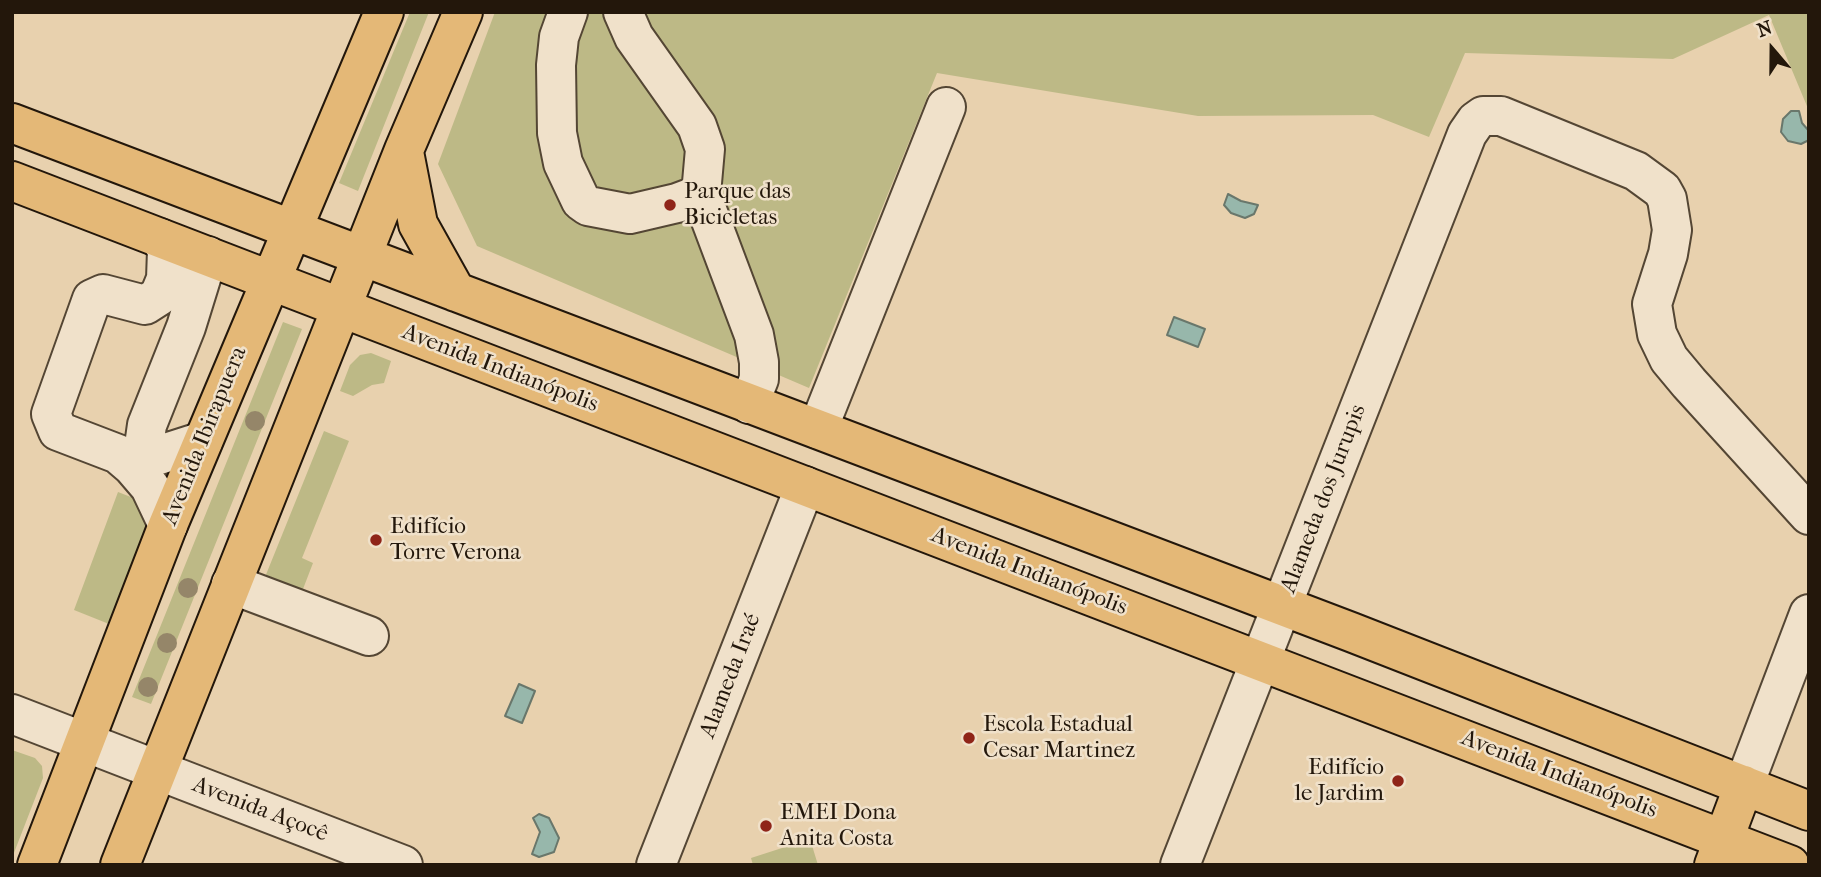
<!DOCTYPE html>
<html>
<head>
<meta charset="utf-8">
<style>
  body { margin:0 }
  #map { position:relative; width:1821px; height:877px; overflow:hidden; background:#e8d1ae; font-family:"IM FELL French Canon",serif }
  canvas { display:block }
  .frame { position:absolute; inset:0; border:14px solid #23170b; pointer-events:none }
  .north { position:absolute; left:1737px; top:14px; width:70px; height:70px; -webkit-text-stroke:5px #f0e1ca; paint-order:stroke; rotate:340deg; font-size:19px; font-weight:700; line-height:28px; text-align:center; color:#23170b }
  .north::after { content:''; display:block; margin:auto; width:24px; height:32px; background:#23170b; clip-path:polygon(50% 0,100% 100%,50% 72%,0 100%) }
</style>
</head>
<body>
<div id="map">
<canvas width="1821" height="877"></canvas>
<div class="frame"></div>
<div class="north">N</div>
</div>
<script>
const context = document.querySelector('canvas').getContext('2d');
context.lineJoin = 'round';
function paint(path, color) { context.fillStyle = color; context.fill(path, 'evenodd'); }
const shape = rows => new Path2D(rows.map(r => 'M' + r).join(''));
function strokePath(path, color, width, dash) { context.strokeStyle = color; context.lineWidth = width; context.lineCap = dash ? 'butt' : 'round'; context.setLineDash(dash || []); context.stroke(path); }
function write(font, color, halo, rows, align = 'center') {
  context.font = font + ' "IM FELL French Canon",serif'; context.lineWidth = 5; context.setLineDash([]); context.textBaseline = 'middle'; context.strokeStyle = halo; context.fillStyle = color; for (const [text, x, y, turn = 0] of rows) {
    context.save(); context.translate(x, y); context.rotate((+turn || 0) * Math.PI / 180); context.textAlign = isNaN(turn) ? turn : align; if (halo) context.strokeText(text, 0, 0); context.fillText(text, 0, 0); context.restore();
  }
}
paint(shape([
  [410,12,429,12,358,191,339,183],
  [495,12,1809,12,1809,111,1769,15,1673,59,1465,53,1429,137,1373,115,1198,116,937,73,809,388,477,246,438,164],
  [283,322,302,329,151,704,132,697],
  [371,353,391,361,384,383,372,385,353,396,340,391,350,365,360,355],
  [324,431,349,441,302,558,313,563,298,602,261,587],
  [118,492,154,506,109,624,74,610],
  [12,750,35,758,42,766,43,778,12,858],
  [810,839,818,865,753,865,751,858]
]), '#bdb986');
const water = shape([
  [1791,111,1799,111,1802,123,1809,131,1809,140,1801,144,1788,141,1781,132,1783,119,1791,111],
  [1228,194,1241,201,1258,205,1254,214,1245,218,1231,213,1224,205,1228,194],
  [1174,317,1205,329,1198,347,1167,335,1174,317],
  [519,684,535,691,522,723,505,716,519,684],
  [539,814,549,818,559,838,554,852,539,857,532,854,540,832,533,818,539,814]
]);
paint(water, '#97b7ab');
strokePath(water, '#69776b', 2);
const minor = shape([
  [568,12,559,37,556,65,557,133,563,163,581,201,588,206,630,214,677,203,701,194,705,149,697,126,634,37,623,12],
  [701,194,754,335,759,362,759,379,749,404],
  [160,238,167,250,166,279,159,296,145,305,103,294,92,299,51,414,58,431,118,454,132,466,150,487,168,525],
  [818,429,946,107],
  [203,441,153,457,144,446,147,425,186,327,208,256],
  [231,584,369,636],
  [12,714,403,865],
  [1744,785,1809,614],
  [656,865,805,486],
  [1180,865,1467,134,1476,121,1483,116,1501,116,1636,171,1662,190,1667,199,1672,230,1668,254,1652,304,1657,334,1669,359,1689,383,1809,515]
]);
const major = shape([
  [12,123,1351,632,1809,811],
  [404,152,418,224,456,292],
  [12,181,1790,865],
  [37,865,168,525,384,12],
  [120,865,404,150,463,12],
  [1714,865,1744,785]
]);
strokePath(minor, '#544634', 42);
strokePath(major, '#23170b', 42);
strokePath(minor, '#f0e1ca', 38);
strokePath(major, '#e4b877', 38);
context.fillStyle = '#958669';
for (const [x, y] of [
  [255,421],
  [188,588],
  [167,643],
  [148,687]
]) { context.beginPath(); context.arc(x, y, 10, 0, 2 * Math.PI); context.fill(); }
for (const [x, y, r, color] of [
  [670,205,7,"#8f2418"],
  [376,540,7,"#8f2418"],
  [969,738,7,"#8f2418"],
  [1398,781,7,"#8f2418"],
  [766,826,7,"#8f2418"]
]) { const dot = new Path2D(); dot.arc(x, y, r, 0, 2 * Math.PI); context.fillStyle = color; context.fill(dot); strokePath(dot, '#f0e1ca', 2.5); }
write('23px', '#23170b', '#f0e1ca', [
  ["Parque das",684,192],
  ["Bicicletas",684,218],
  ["Edifício",390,527],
  ["Torre Verona",390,553],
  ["Escola Estadual",983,725],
  ["Cesar Martinez",983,751],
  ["Edifício",1384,768,"right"],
  ["le Jardim",1384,794,"right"],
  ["EMEI Dona",780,813],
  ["Anita Costa",780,839]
], 'left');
write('23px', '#23170b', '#f0e1ca', [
  ["Avenida Indianópolis",500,369,21],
  ["Avenida Ibirapuera",205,436,-68],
  ["Alameda dos Jurupis",1324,499,-69],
  ["Avenida Indianópolis",1029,572,21],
  ["Alameda Iraé",731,676,-69],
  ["Avenida Indianópolis",1559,775,21],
  ["Avenida Açocê",260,810,21]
]);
</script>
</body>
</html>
